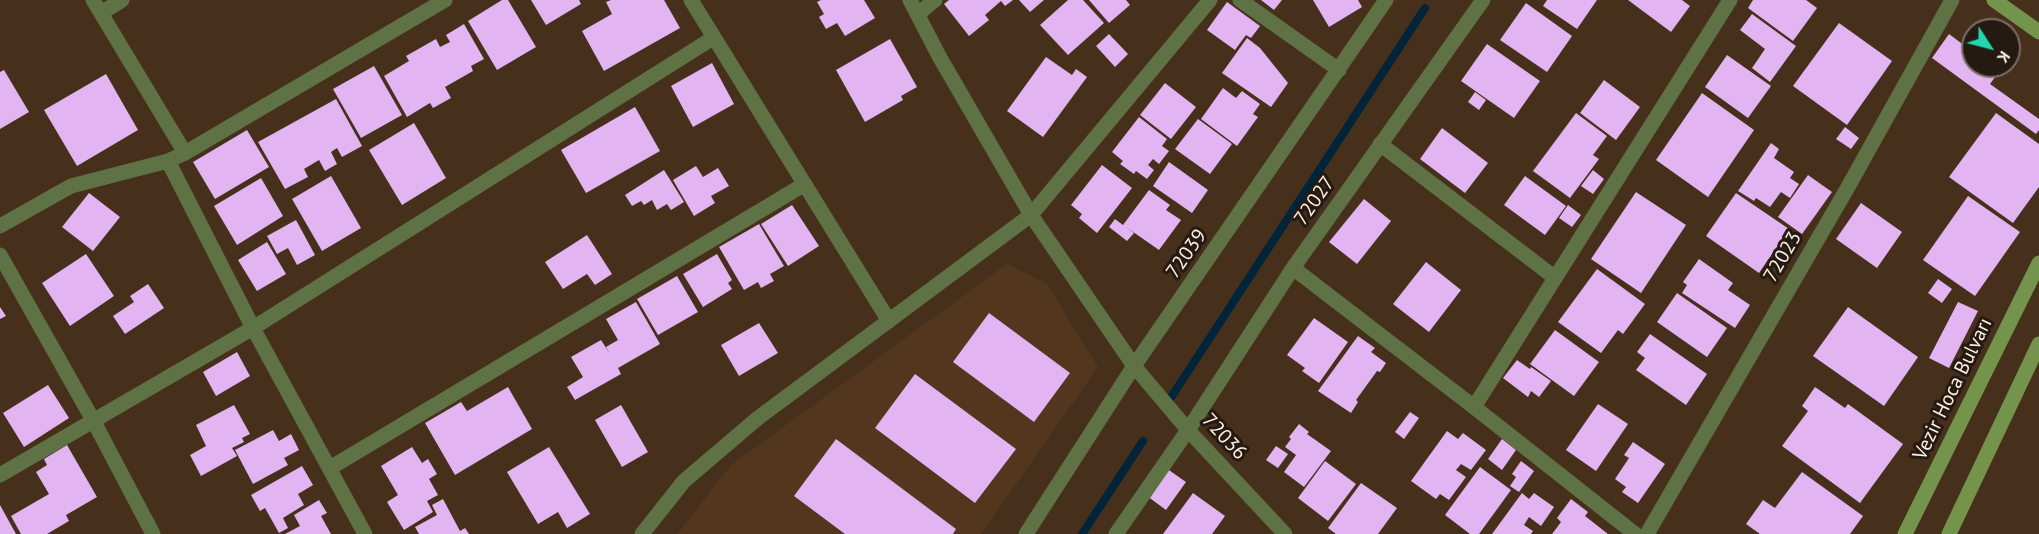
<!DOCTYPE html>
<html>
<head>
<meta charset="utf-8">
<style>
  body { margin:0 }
  #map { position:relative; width:2039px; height:534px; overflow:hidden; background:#46301c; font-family:"PT Sans",sans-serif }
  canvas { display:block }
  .north { position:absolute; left:1961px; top:18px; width:60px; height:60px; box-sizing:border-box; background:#251a12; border:2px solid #7b6e65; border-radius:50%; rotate:126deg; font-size:16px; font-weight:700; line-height:24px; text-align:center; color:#fcede1 }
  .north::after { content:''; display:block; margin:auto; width:21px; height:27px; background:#24d5ae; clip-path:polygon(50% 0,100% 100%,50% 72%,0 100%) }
</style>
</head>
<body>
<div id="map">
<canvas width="2039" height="534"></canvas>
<div class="north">K</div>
</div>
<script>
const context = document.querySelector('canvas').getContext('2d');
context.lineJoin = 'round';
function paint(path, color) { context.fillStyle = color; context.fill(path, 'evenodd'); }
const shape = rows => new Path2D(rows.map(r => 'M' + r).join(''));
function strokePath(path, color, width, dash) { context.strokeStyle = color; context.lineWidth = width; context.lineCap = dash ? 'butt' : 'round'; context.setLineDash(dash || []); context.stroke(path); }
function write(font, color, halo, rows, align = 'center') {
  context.font = font + ' "PT Sans",sans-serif'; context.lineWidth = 6; context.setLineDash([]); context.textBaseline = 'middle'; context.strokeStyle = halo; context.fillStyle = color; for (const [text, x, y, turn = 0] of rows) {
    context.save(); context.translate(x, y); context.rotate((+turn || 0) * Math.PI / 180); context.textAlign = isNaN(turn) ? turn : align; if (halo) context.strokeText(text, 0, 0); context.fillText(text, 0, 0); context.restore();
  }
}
paint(shape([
  [1007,264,1046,283,1098,367,981,534,677,534,731,465]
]), '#52361d');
strokePath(shape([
  [1170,399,1425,8],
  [1082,534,1143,441]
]), '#002439', 8);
paint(shape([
  [502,0,508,0,536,47,497,70,468,21],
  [531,0,579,0,581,4,546,25],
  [611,0,664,0,680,28,604,71,582,31,612,14,606,2],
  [821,0,864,0,875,18,845,36,837,23,826,29,819,17,824,14,817,2],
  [949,0,1013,0,1005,6,1001,1,985,15,989,20,969,36,944,4],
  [1019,0,1044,0,1030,12],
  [1068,0,1083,0,1104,23,1068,55,1040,25],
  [1089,0,1126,0,1130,5,1109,23],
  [1261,0,1282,0,1274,10],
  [1313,0,1358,0,1362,7,1329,27],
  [1547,0,1597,0,1577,29,1543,6],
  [1628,0,1682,0,1690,6,1671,32],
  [1753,0,1806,0,1817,8,1793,41,1748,8],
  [1227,2,1260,26,1251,38,1246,35,1235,50,1207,30],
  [1526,3,1572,36,1547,72,1500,40],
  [1752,14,1796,46,1770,82,1752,68,1765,49,1740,30],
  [1839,23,1892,61,1847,125,1793,86],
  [464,24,484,59,471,66,473,71,445,87,451,98,433,108,430,103,407,117,384,76,409,61,406,56,436,39,440,47,450,42,446,35],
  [1109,34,1128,54,1115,67,1096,46],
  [1949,34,1965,46,1969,40,1973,43,1973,66,2003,66,1990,84,2039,119,2039,130,2036,134,1932,58],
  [1247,38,1260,48,1288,83,1271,107,1222,73],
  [890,39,917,87,901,96,903,100,865,122,836,70],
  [1487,44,1540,81,1514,118,1461,81],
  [1727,55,1771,86,1748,118,1705,87],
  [1046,57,1072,75,1076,69,1087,77,1043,137,1007,111],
  [712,63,734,104,693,127,671,86],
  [374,66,402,115,361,138,333,89],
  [4,70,29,112,0,129,0,72],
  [106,74,138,130,77,166,44,110],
  [1604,80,1640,107,1616,140,1580,113],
  [1165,83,1196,107,1171,139,1140,115],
  [1223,88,1236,98,1242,91,1260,104,1253,114,1258,117,1237,146,1201,119],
  [1475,92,1486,100,1479,110,1468,102],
  [1702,93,1754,130,1708,197,1656,160],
  [336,99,362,146,342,157,337,148,331,152,337,164,325,171,319,160,304,169,308,177,285,189,258,142],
  [635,107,660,151,586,193,561,150],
  [1576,113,1607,136,1593,155,1599,159,1570,198,1533,171],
  [1996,113,2039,144,2039,187,2013,223,1949,177],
  [1139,117,1167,139,1162,146,1169,151,1159,164,1153,159,1148,165,1154,170,1147,179,1136,171,1134,174,1120,164,1123,161,1112,152],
  [1198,119,1232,144,1210,174,1175,149],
  [414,123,446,178,402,205,369,150],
  [1845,127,1859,138,1851,149,1836,139],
  [1442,128,1488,163,1465,193,1420,159],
  [247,130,269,167,215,199,193,162],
  [1771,143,1779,149,1774,158,1794,172,1790,178,1799,184,1790,198,1781,192,1770,207,1756,198,1754,201,1738,191],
  [1169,162,1208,190,1192,213,1153,186],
  [1102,165,1132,188,1097,233,1079,218,1082,214,1071,205],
  [696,166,703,177,718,168,729,186,711,196,715,203,694,216,673,180],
  [664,170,684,202,671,210,667,204,657,210,652,200,644,205,641,201,632,206,625,195],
  [1593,170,1604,179,1593,194,1581,186],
  [1808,175,1832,192,1802,234,1778,217],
  [331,176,361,228,322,251,292,199],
  [1525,176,1566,206,1545,235,1504,205],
  [261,178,283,216,237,245,214,206],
  [1149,190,1170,205,1166,210,1181,220,1159,250,1126,227,1134,233,1127,241,1109,227,1115,219,1123,225],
  [1636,192,1686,225,1641,293,1591,259],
  [89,193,120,217,93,251,62,227],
  [1736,193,1789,229,1759,273,1706,236],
  [1968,196,2020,232,1975,296,1923,260],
  [1364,199,1391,221,1357,264,1329,242],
  [1861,203,1902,232,1877,268,1836,239],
  [792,205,819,246,788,266,761,224],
  [1568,205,1581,215,1572,227,1559,218],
  [296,220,315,255,297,265,288,248,277,254,267,236],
  [759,224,784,266,770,274,774,281,761,288,758,282,744,290,719,247],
  [587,235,612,274,595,285,587,274,563,289,545,262],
  [267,242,286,274,257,291,238,260],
  [86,254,114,296,70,326,42,283],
  [717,254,732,280,728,283,732,289,703,307,683,274],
  [1699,259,1733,283,1728,290,1750,305,1735,328,1682,293,1687,285,1683,282],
  [1426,262,1461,290,1429,332,1393,304],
  [1597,269,1645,304,1623,334,1618,330,1601,353,1558,322],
  [677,276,698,312,658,335,637,299],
  [1938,279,1952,289,1942,303,1928,293],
  [148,284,164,308,125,334,113,316,134,302,130,296],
  [1677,293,1727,328,1707,357,1657,322],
  [636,302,660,344,618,368,621,374,575,400,567,387,583,377,571,357,601,340,610,354,606,347,618,340,606,319],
  [1958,302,1978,311,1949,368,1929,358],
  [0,307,6,316,0,319],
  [1848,307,1918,357,1884,406,1813,356],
  [989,313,1070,373,1034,422,953,362],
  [1314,318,1348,342,1319,383,1302,371,1305,368,1287,355],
  [759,323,778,353,739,376,721,345],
  [1555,330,1599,362,1574,396,1530,364],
  [1650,334,1707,374,1686,405,1636,370,1645,358,1637,352],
  [1358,336,1375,348,1371,352,1386,363,1380,372,1377,371,1356,400,1358,402,1351,413,1318,391],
  [237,352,250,376,216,396,203,372],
  [1517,360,1530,369,1531,367,1551,381,1539,397,1531,391,1528,397,1503,378],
  [915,374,1016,449,975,503,875,428],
  [48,385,69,418,24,447,3,413],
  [508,387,532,429,455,475,425,423,461,402,467,411],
  [1815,387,1845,408,1848,404,1903,444,1860,503,1782,446,1808,411,1802,406],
  [1598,404,1628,424,1596,471,1566,450],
  [234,405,250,434,242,438,244,442,232,448,237,456,201,476,190,455,206,446,196,425],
  [621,405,648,452,622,467,595,420],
  [1410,412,1419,418,1404,439,1395,432],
  [1299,424,1309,432,1307,434,1331,451,1304,487,1284,472,1296,455,1285,447,1291,439,1289,437],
  [273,430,279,441,291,434,299,450,284,458,288,465,253,484,235,450],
  [1447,431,1458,439,1463,433,1486,450,1471,470,1461,464,1456,470,1466,477,1449,500,1440,494,1436,499,1411,481],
  [836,439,956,529,953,534,845,534,794,496],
  [1502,439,1516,450,1502,470,1488,459],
  [1633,442,1665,464,1638,503,1622,492,1626,487,1615,479,1629,458,1624,455],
  [67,445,97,497,66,515,69,521,47,534,21,534,11,516,49,494,36,472,47,465,44,459],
  [1276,446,1288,454,1278,468,1266,460],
  [412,447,422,463,428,459,437,474,429,479,438,495,427,501,433,512,404,530,387,502,398,495,381,466],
  [549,447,590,514,567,528,558,512,538,524,507,472],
  [1325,461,1356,484,1328,521,1298,498],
  [1521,461,1534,471,1519,492,1510,486,1516,477,1512,474],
  [302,466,313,485,298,494,304,505,283,518,288,528,279,533,265,508,260,511,251,495],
  [1480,467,1511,490,1479,534,1470,534,1445,515],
  [1166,468,1186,482,1166,510,1147,496],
  [1802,472,1863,516,1850,534,1760,534,1746,524,1763,500,1775,508],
  [1361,483,1397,508,1378,534,1336,534,1328,528],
  [1193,493,1225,516,1212,534,1163,534],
  [1522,493,1529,499,1534,493,1554,507,1541,526,1529,517,1524,525,1533,531,1531,534,1492,534],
  [443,499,460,531,465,528,469,534,419,534,415,527,437,515,432,505],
  [1571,499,1588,512,1585,516,1608,534,1552,534,1561,522,1557,518],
  [319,500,327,513,321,516,331,534,285,534,300,526,294,515],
  [0,505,16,534,0,534]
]), '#e2b4f1');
strokePath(shape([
  [93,0,185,153],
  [691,0,889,321],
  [910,0,939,56,1031,215,1134,366,1188,430,1285,534],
  [1240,0,1339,70],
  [101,13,122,0],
  [918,14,935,0],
  [1380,144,1554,277],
  [168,161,253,328,365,534],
  [0,226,71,186,168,161,185,153,445,0],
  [0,255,93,420,153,534],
  [1293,268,1474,407,1635,534],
  [1474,407,1730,0],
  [330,468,805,184],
  [0,475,253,328,713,38],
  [642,534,684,481,758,418,1031,215,1210,0],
  [1026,534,1134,366,1386,0],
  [1116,534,1188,430,1293,268,1483,0],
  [1647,534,1848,187,1952,0]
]), '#5e7245', 15);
strokePath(shape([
  [1994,0,2039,32],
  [1905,534,2039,263],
  [1949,534,2039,344]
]), '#74934b', 15);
write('20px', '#fcede1', '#251a12', [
  ["72027",1315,201,-55],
  ["72039",1187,254,-55],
  ["72023",1783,257,-60],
  ["Vezir Hoca Bulvarı",1953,389,-64],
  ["72036",1224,437,47]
]);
</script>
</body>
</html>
